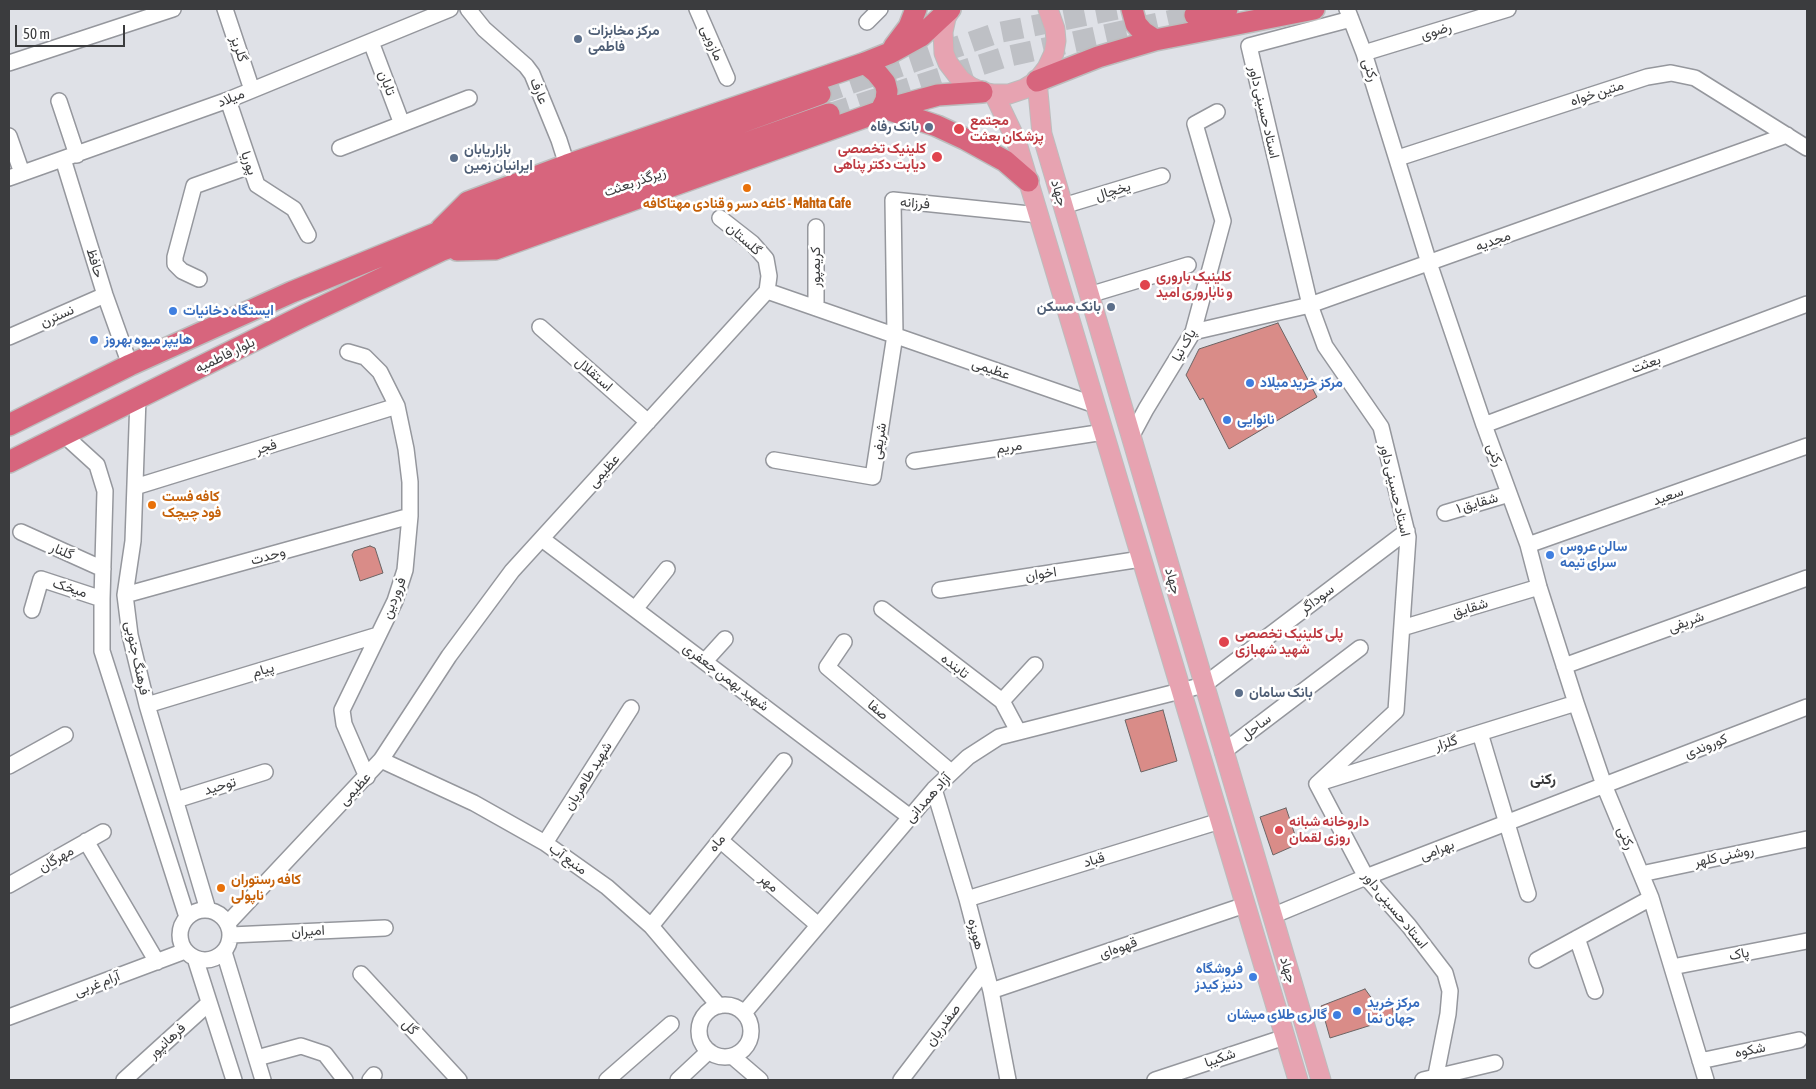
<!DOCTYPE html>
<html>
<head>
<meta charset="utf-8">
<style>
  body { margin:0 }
  #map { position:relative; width:1816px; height:1089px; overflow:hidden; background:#dfe1e7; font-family:"Asap Condensed",sans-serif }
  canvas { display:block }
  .frame { position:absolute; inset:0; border:10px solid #3b3c3e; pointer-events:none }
  .scale { position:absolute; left:15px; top:25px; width:110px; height:22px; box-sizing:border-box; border:2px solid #3b3c3e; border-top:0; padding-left:6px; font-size:15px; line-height:18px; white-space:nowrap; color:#3b3c3e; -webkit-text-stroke:4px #fff; paint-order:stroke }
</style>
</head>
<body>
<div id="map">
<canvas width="1816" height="1089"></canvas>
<div class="frame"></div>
<div class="scale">50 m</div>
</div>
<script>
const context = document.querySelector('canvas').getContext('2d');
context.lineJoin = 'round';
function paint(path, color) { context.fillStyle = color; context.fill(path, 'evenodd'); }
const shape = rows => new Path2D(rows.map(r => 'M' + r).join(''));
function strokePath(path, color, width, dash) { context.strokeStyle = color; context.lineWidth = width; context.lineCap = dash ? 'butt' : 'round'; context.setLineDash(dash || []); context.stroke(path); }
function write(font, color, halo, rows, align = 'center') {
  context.font = font + ' "Asap Condensed",Vazirmatn,sans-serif'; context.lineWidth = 5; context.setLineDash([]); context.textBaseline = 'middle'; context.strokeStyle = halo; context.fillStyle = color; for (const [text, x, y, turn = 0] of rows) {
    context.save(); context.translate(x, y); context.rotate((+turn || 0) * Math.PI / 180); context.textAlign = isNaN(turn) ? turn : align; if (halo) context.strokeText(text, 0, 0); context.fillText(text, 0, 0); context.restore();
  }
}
const building = shape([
  [1278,323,1317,397,1229,449,1203,398,1200,400,1186,375,1199,349,1278,323],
  [370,546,375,548,383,573,360,581,352,555,354,551,370,546],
  [1163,710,1177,761,1141,772,1125,720,1163,710],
  [1286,808,1298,844,1273,855,1260,817,1286,808],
  [1365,989,1378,1007,1392,1005,1394,1018,1330,1038,1321,1006,1365,989]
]);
paint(building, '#d98c88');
strokePath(building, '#6b6464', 1);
strokePath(shape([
  [820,94,997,33,1118,9],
  [829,114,1005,57,1195,15]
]), '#bec0c5', 21, [21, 11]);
const minor = shape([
  [225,9,252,90],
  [468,9,484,29,526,66,532,74,559,140,567,165],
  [697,9,727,78],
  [1347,9,1364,53,1429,263,1484,425,1528,545,1539,587,1576,703,1604,785,1651,898,1706,1080],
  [1351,19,1249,46,1310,305,1325,346,1381,427,1408,537,1396,711,1317,784,1366,877,1409,926,1445,973,1450,991,1448,1014,1435,1080],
  [867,22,880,9],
  [371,42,402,124],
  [1364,53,1508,9],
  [9,63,173,9],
  [228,100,257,185,294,209,308,235],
  [59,101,77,155],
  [9,136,22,173],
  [340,148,469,98],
  [1398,158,1647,77,1671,73,1695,78,1807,148],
  [63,159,105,295,130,365],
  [9,178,228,100,450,9],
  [1063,206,1162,176],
  [720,218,752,243,766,259,769,276,767,291],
  [816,227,816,308],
  [199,279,182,271,175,264,175,257,194,186,250,166],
  [767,291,1095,405],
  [1089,295,1188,265],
  [540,327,648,422],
  [1193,332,1310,305,1787,135],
  [9,337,105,295],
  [348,352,365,357,380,372,397,406,406,449,410,482,410,516,405,570,395,601,342,710,344,724,367,777],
  [138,398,133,541,125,595,130,635,147,705,208,910],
  [1484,425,1807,304],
  [64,435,97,465,105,491,102,599,102,651,187,917],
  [1131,437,1146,409,1193,332,1223,221,1195,124,1217,112],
  [774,460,873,477,895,335,893,200,1039,215],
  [914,461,1104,432],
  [135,487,397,406],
  [1445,513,1509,494],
  [21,532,103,569],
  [542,539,910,817],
  [1528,545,1807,446],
  [940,590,1141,559],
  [125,595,410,516],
  [635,609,667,569],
  [882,609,1002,701,1018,731],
  [32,610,41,579,102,599],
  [1402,628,1539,587],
  [844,642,827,667,951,772],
  [705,661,725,639],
  [1564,666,1807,578],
  [1002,701,1035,665],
  [147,705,378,635],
  [1480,733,1528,894],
  [1223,752,1360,648],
  [381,760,474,803,545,843,607,887,651,926,719,1006],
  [9,766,65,735],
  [1322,782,1576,703],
  [934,789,967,899,991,991,1008,1080],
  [176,800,265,772],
  [720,840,818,925],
  [86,841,157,962],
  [545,843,631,708],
  [1641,874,1807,839],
  [9,885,103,832],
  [967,899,1220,821],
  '180 935a25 25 0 1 1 50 0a25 25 0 1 1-50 0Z',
  [1272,916,1366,877,1807,707],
  [228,923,381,760,449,656,512,571,767,291],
  [651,926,784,761],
  [231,935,385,928],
  [1577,938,1595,991],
  [224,952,263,1080],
  [195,958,234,1080],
  [1537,960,1651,898],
  [1672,967,1807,941],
  [361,974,459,1080],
  [991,991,1245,905],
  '699 1031a26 26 0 1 1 52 0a26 26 0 1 1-52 0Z',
  [744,1013,934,789,968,757,999,737,1204,685,1407,531],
  [9,1017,185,951],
  [732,1056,760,1080],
  [257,1058,301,1046,325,1054,345,1080],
  [1700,1061,1799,1040],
  [124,1080,209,1003],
  [370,1080,374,1075],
  [607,1080,671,1024],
  [678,1080,709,1051],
  [901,1080,985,970],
  [1155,1080,1285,1037],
  [1423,1080,1495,1063]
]);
const major = shape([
  [951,9,946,18,943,32,944,53,948,63,961,80,971,87,982,92,994,94,1009,94,1024,89,1037,81,1047,68,1054,53,1056,41,1055,29,1048,9],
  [1037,81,1042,134,1321,1080],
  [994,94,1016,140,1298,1080]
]);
const highway = shape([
  [1132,9,1136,24,1143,32,1155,40],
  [1195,15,1227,9],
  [894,47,909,27,916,9],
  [865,63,876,72,885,83,887,91,886,100,881,110],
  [1037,81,1098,57,1155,40,1314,9],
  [887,109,937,126,965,139,1005,161,1028,181],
  [441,229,468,202,567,165,865,63,890,53,921,36,950,9],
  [457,250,495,249,887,109,938,95,982,92],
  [9,425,130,365,292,292,437,233,820,94],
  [9,462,303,316,442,250,829,114]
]);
strokePath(minor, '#95979d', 18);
strokePath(major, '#bcbdbd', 21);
strokePath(highway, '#bcbdbd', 24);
strokePath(minor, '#fff', 15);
strokePath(major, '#e7a3b1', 19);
strokePath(highway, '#d7657d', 21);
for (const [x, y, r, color] of [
  [578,39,5,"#5c6f8a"],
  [929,127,5,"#5c6f8a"],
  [959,129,6,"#e0444e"],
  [937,157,6,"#e0444e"],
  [454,158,5,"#5c6f8a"],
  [747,188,5,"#e8710a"],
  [1145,285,6,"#e0444e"],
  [1111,307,5,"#5c6f8a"],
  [173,311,5,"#3f7fe0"],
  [94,340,5,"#3f7fe0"],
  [1250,383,5,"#3f7fe0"],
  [1227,420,5,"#3f7fe0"],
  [152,505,5,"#e8710a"],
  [1550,555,5,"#3f7fe0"],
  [1224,642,6,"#e0444e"],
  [1239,693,5,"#5c6f8a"],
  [1279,830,5,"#e0444e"],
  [221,888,5,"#e8710a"],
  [1253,977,5,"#3f7fe0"],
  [1357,1011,5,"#3f7fe0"],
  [1337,1015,5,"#3f7fe0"]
]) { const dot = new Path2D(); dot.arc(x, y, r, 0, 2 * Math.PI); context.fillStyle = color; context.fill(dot); strokePath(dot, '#fff', 2); }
write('bold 14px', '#4e5e75', '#fff', [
  ["مرکز مخابزات",588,31],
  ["فاطمی",588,47],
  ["بانک رفاه",919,127,"right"],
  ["بازاریابان",464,150],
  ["ایرانیان زمین",464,166],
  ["بانک مسکن",1101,307,"right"],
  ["بانک سامان",1249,693]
], 'left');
write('14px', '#3b3c3e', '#fff', [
  ["رضوی",1436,31,-17],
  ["مازویی",712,43,66],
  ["گلریز",239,49,71],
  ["رکنی",1370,70,72],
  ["تابان",387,83,69],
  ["عارف",539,91,67],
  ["متین خواه",1597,93,-18],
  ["میلاد",231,98,-22],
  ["استاد حسینی داور",1264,112,77],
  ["پوریا",249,163,71],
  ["زیرگذر بعثت",635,182,-19],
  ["یخچال",1113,191,-17],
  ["جهاد",1059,193,74],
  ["فرزانه",915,203,4],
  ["گلستان",744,239,42],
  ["مجدیه",1493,241,-20],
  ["حافظ",95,263,73],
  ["کریمپور",816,267,-90],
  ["نسترن",57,316,-24],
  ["پاک نیا",1184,345,-61],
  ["بلوار فاطمیه",225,355,-26],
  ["بعثت",1646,364,-20],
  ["عظیمی",991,369,19],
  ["استقلال",594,374,41],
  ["شریفی",879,441,-81],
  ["فجر",266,447,-17],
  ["مریم",1009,447,-9],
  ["رکنی",1495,455,70],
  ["عظیمی",604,471,-48],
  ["استاد حسینی داور",1395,490,77],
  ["سعید",1668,496,-20],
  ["شقایق ۱",1477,503,-16],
  ["گلنار",62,551,24],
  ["وحدت",268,556,-16],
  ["اخوان",1041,574,-9],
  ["جهاد",1173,581,74],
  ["میخک",70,588,18],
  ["فروردین",394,598,-68],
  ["سوداگر",1317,599,-37],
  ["شقایق",1470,608,-17],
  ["شریفی",1686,622,-20],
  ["فرهنگ جنوبی",137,658,78],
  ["تابنده",955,666,38],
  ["پیام",263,670,-17],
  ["شهید بهمن جعفری",726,677,37],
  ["صفا",878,710,40],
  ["ساحل",1256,727,-37],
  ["گلزار",1446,743,-17],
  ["کوروندی",1706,746,-21],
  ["شهید طاهریان",588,776,-58],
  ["توحید",220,786,-17],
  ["عظیمی",355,789,-47],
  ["آزاد همدانی",928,798,-48],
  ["رکنی",1626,838,67],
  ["ماه",717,843,-51],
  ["بهرامی",1437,850,-21],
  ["روشنی کلهر",1724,856,-12],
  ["مهرگان",56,859,-30],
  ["منبع آب",568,859,36],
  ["قباد",1094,860,-17],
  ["مهر",769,883,41],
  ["استاد حسینی داور",1395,910,51],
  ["امیران",308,931,-3],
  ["هویزه",976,934,76],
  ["قهوه‌ای",1118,948,-19],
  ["پاک",1739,954,-11],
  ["جهاد",1288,970,73],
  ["آرام غربی",97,984,-21],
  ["صفدریان",943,1025,-53],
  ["گل",410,1027,47],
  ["فرهانپور",167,1041,-43],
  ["شکوه",1750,1050,-11],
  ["شکیبا",1220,1058,-19]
]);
write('bold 14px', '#be3a42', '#fff', [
  ["مجتمع",970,121],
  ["پزشکان بعثت",970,137],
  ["کلینیک تخصصی",926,149,"right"],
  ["دیابت دکتر پناهی",926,165,"right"],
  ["کلینیک باروری",1156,277],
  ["و ناباروری امید",1156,293],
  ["پلی کلینیک تخصصی",1235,634],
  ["شهید شهبازی",1235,650],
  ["داروخانه شبانه",1289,822],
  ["روزی لقمان",1289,838]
], 'left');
write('bold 14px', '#c56008', '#fff', [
  ["کاغه دسر و قنادی مهتاکافه - Mahta Cafe",747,204,"center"],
  ["کافه فست",162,497],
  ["فود چیچک",162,513],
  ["کافه رستوران",231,880],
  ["ناپولی",231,896]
], 'left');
write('bold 14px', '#366cbe', '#fff', [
  ["ایستگاه دخانیات",183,311],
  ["هایپر میوه بهروز",104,340],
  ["مرکز خرید میلاد",1260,383],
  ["نانوایی",1237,420],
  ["سالن عروس",1560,547],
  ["سرای تیمه",1560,563],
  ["فروشگاه",1243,969,"right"],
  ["دنیز کیدز",1243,985,"right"],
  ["مرکز خرید",1367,1003],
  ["جهان نما",1367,1019],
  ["گالری طلای میشان",1327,1015,"right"]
], 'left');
write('bold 15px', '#3b3c3e', '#fff', [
  ["رکنی",1543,779]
]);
</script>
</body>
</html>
